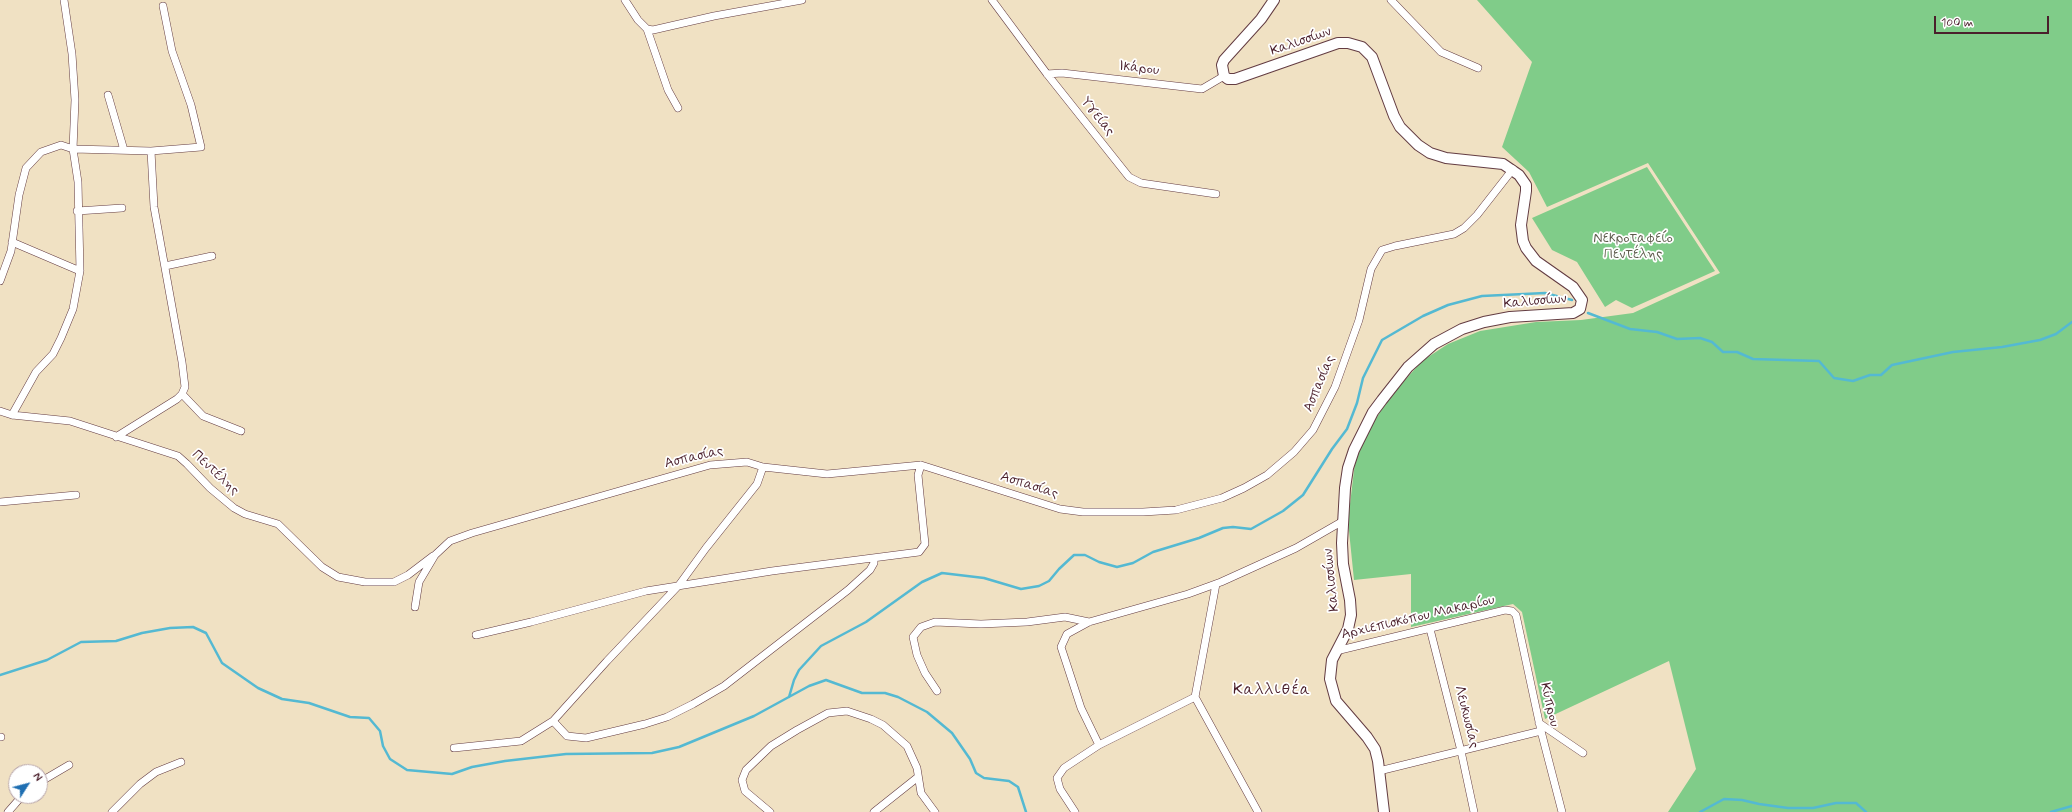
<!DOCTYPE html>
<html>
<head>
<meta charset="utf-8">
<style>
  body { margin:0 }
  #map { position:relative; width:2072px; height:812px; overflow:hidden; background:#f0e1c3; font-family:Mynerve,sans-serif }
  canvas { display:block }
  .north { position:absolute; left:8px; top:764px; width:40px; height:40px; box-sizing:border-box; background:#fff; border:1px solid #b7a5aa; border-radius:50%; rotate:54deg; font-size:11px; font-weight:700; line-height:16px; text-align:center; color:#4a1f2b }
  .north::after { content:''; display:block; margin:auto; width:14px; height:18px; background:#1f6fb2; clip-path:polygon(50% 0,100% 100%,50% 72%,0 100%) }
  .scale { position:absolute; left:1934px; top:16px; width:115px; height:18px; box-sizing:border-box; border:2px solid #4a1f2b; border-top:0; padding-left:5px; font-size:12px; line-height:14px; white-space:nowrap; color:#4a1f2b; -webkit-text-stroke:3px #fff; paint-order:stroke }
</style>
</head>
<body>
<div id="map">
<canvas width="2072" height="812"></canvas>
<div class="north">N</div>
<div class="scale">100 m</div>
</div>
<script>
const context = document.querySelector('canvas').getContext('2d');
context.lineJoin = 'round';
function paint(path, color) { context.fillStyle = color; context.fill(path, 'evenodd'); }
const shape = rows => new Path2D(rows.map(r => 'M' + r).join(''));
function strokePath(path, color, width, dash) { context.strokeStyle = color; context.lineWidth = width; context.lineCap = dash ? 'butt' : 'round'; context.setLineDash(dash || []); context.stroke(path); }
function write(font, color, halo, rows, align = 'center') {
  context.font = font + ' Mynerve,sans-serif'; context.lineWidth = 3.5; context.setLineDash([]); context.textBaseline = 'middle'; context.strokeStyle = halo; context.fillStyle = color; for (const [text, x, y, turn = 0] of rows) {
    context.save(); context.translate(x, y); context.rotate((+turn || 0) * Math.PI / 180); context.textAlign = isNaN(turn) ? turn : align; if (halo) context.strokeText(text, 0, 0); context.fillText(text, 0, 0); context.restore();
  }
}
paint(shape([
  [1477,0,2072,0,2072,812,1668,812,1696,769,1669,661,1545,719,1522,612,1513,604,1411,627,1411,574,1354,580,1348,521,1355,462,1368,431,1389,398,1422,361,1448,344,1480,331,1536,322,1581,320,1633,313,1720,273,1648,163,1547,207,1529,172,1502,147,1532,62],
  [1647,167,1715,271,1632,308,1616,300,1605,307,1577,262,1552,250,1532,218]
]), '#80cc89');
strokePath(shape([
  [1588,313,1630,329,1657,332,1677,339,1700,338,1712,342,1723,352,1737,352,1753,359,1819,361,1834,378,1853,381,1870,375,1881,375,1892,365,1953,352,2002,347,2040,340,2056,334,2072,322],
  [0,675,47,660,81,642,116,641,142,633,170,628,193,627,206,633,222,663,258,688,282,699,309,703,350,717,369,718,380,731,383,746,390,759,407,770,452,774,472,767,505,761,566,754,652,753,679,747,754,716,809,686,826,680,862,693,885,693,898,697,927,712,952,733,970,759,976,773,984,778,1009,781,1018,787,1026,812],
  [789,697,794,680,799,670,821,646,866,622,922,582,942,573,984,578,1021,589,1039,586,1049,581,1059,569,1074,555,1085,555,1099,562,1117,567,1133,563,1153,552,1199,538,1223,528,1233,527,1251,529,1283,511,1303,495,1332,449,1347,429,1357,403,1363,378,1382,340,1423,316,1448,305,1482,296,1545,293,1572,300],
  [1700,812,1724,799,1742,800,1759,804,1788,808,1813,808,1836,803,1856,803,1866,812],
  [2051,812,2072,806]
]), '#54b9d2', 2.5);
const street = shape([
  [625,0,638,20,647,29,653,30,714,16,802,0],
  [992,0,1047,74,1129,177,1141,183,1216,194],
  [1391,0,1441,52,1478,68],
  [647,29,668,90,678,108],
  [1047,74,1062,73,1202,89,1224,76],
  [108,95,124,150],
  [77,211,122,208],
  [12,242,80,271],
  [165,266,212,256],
  [0,281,11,251,19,195,26,168,41,152,61,145,73,149,151,151,201,147,191,105,172,51,163,6],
  [182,394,203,416,241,431],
  [0,411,12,415,70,421,178,456,187,464,210,488,234,508,245,514,278,524,322,567,338,577,365,582,394,582,408,575,433,556],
  [12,415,36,372,53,354,61,338,73,309,80,271,78,182,73,149,75,100,72,54,64,0],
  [116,437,177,399,182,394,185,387,182,362,154,207,151,151],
  [0,502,76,495],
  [1216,584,1195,697,1258,812],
  [415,607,419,582,435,555,450,541,472,533,710,465,747,462,763,467,827,474,921,465,1060,509,1083,512,1143,512,1176,510,1222,498,1244,488,1267,475,1294,452,1313,430,1335,387,1359,320,1371,269,1382,250,1395,246,1454,234,1464,228,1477,215,1513,169],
  [1430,629,1461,751,1474,812],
  [476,635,531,622,646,591,772,571,919,552,925,544,918,475,921,465],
  [1336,651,1505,610,1512,611,1516,615,1541,731,1562,812],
  [937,691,925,673,917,655,913,637,921,627,935,622,981,624,1027,622,1065,617,1089,622],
  [553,721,567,736,586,738,645,724,667,717,693,704,724,686,848,590,870,570,874,563,874,559],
  [1539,723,1583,753],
  [0,737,1,737],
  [1099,745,1081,708,1066,662,1061,647,1067,634,1089,622,1188,594,1221,582,1296,548,1343,521],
  [454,748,521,741,553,721,607,661,679,585,706,548,757,484,763,467],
  [1379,771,1541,731],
  [40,782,69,765],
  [8,812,22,796],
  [112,812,140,784,156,772,181,762],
  [770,812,745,791,742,780,746,770,771,746,797,730,828,713,847,711,871,719,883,725,907,746,917,768,921,793,935,812],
  [874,812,918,777],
  [1075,812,1060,789,1057,778,1064,768,1099,745,1195,697]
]);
const secondary = shape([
  [1274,0,1261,19,1224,60,1222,65,1224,76,1228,79,1235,79,1338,43,1348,43,1362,47,1372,57,1394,116,1400,127,1418,145,1430,153,1446,158,1503,164,1519,175,1526,185,1526,191,1521,225,1523,241,1526,248,1536,261,1573,287,1582,300,1580,309,1573,313,1510,317,1484,322,1462,329,1434,344,1408,367,1382,400,1373,412,1354,450,1348,468,1345,488,1342,543,1343,564,1350,600,1351,615,1348,629,1332,660,1330,679,1336,701,1367,737,1375,749,1378,761,1384,812]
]);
strokePath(street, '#633c42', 8);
strokePath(secondary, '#633c42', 12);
strokePath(street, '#fff', 7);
strokePath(secondary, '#fff', 10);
write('14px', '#4a1f2b', '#fff', [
  ["Καλισσίων",1301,42,-19],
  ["Ικάρου",1139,69,7],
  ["Υγείας",1097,117,51],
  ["Καλισσίων",1535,302,-5],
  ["Ασπασίας",1320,384,-67],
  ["Ασπασίας",694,458,-13],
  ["Πεντέλης",215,473,43],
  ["Ασπασίας",1029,486,18],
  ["Καλισσίων",1332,580,-96],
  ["Αρχιεπισκόπου Μακαρίου",1418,618,-13],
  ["Κύπρου",1549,705,77],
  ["Λευκωσίας",1466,717,76]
]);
write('14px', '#5d5c4c', '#fff', [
  ["Νεκροταφείο",1633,239],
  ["Πεντέλης",1633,255]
]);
context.letterSpacing = '1px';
write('16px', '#4a1f2b', '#fff', [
  ["Καλλιθέα",1272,691]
]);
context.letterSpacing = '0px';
</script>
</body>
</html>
